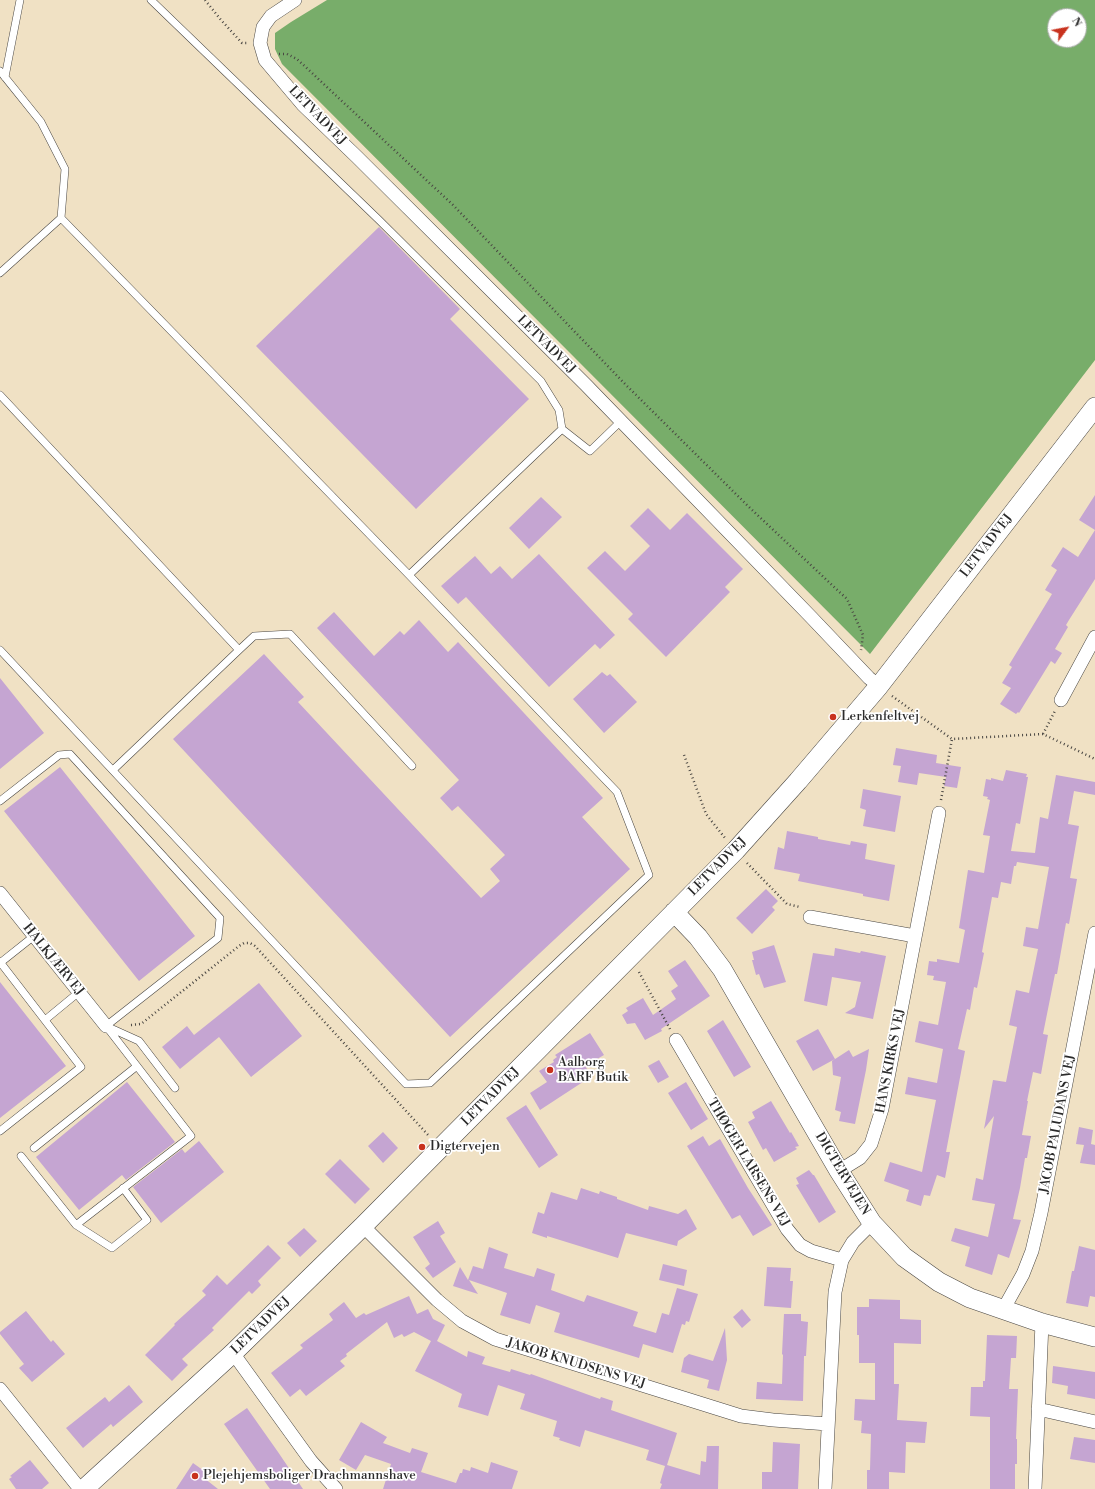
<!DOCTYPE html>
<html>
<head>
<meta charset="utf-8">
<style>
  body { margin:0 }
  #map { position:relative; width:1095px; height:1489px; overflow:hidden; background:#f0e1c4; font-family:"Libre Bodoni",serif }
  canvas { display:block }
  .north { position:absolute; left:1047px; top:8px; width:40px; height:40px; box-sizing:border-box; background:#fff; border:1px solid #aaa; border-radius:50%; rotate:58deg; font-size:11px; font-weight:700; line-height:16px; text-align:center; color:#2b2b2b }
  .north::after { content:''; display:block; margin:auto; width:14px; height:18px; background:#c8321e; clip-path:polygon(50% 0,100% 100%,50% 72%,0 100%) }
</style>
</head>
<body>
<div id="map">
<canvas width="1095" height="1489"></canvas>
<div class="north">N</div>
</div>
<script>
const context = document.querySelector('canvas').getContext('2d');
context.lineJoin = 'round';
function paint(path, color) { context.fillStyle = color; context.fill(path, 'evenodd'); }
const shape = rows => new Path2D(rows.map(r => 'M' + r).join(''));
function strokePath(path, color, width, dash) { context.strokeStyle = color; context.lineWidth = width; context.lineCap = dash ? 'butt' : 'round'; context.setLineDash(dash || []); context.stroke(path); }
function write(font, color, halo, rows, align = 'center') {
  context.font = font + ' "Libre Bodoni",serif'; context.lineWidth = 3.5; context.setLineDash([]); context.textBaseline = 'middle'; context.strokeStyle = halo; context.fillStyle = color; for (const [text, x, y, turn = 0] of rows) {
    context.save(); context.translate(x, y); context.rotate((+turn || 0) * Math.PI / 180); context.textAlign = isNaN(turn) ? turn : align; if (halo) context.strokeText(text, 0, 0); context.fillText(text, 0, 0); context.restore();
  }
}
paint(shape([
  [327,0,1095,0,1095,360,870,654,282,64,275,49,275,33,291,22],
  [1055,16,1079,16,1079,40,1055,40]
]), '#78ad6a');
paint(shape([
  [379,227,460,309,450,319,529,399,416,509,256,346],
  [1095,495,1095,579,1069,620,1066,625,1068,627,1055,649,1062,653,1055,664,1051,661,1019,713,1018,712,1016,714,1000,704,1011,688,1002,683,1012,667,1009,665,1052,594,1045,590,1057,570,1051,566,1063,547,1078,557,1095,530,1079,520],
  [541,497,562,517,529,549,509,528],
  [648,508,670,530,687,513,743,569,725,587,730,592,666,657,628,619,633,614,587,568,605,551,625,571,650,546,630,526],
  [539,554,615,635,600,649,595,644,549,687,466,597,458,604,441,586,475,556,491,574,500,566,512,579],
  [334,612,374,656,400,631,404,635,419,620,448,652,458,642,603,798,582,817,630,869,450,1037,173,739,264,654,304,697,298,702,481,898,500,881,490,869,505,855,458,806,452,811,440,798,459,780,317,628],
  [602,672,607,676,610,674,637,702,604,733,573,699],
  [0,678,44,733,0,769],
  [896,748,937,755,936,763,961,767,957,788,944,786,946,777,919,773,917,785,898,782,901,766,893,765],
  [60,767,195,936,139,981,4,811],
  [1006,770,1027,774,1026,777,1028,777,1020,824,1016,823,1011,851,1035,853,1040,817,1048,819,1056,775,1095,782,1095,795,1074,791,1068,824,1079,826,1070,878,1077,879,1069,924,1066,923,1057,974,1055,974,1043,1034,1048,1035,1041,1074,1033,1072,1027,1101,1028,1101,1022,1135,1031,1136,1027,1158,1025,1158,1020,1188,1013,1219,1021,1220,1009,1258,998,1254,992,1275,965,1266,970,1247,951,1241,955,1228,988,1237,995,1204,972,1200,976,1178,983,1180,994,1116,984,1129,993,1080,1006,1082,1017,1027,1009,1025,1016,990,1029,993,1038,949,1023,946,1026,927,1038,929,1049,867,1017,862,1016,866,1014,866,1011,884,1001,882,998,898,992,897,982,952,984,953,977,988,974,987,970,1010,967,1009,958,1049,965,1051,946,1152,950,1152,945,1178,937,1175,930,1196,924,1195,921,1206,906,1201,909,1190,884,1181,890,1162,922,1172,936,1100,905,1094,908,1077,937,1083,943,1049,915,1042,919,1021,938,1025,946,982,933,980,934,976,927,975,929,961,937,962,937,959,959,963,965,930,959,928,968,870,984,873,990,836,983,835,990,800,987,799,988,797,983,796,986,779,991,780,991,778,1003,781],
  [863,789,901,796,895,832,863,826,866,810,860,808],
  [787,831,818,837,818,839,850,845,851,841,867,844,865,859,895,865,889,901,863,896,863,894,798,881,800,874,774,869,778,847,784,849],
  [766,889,778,901,772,907,775,910,752,934,736,918],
  [774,945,786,982,764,988,759,974,756,975,752,960,754,960,752,952],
  [835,948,860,953,861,951,886,956,873,1019,845,1013,855,1007,861,982,832,977,827,1006,804,1001,813,953,834,956],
  [685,960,710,996,661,1029,662,1031,645,1040,635,1023,627,1024,622,1015,628,1011,626,1008,643,998,653,1015,676,999,671,991,678,986,668,971],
  [0,982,66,1066,0,1118],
  [259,983,302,1036,251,1077,219,1037,180,1069,162,1047,187,1026,194,1035],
  [723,1020,751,1067,734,1077,707,1031],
  [818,1029,835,1059,813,1071,796,1041],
  [590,1033,604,1055,585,1066,592,1076,540,1110,530,1093,547,1082,539,1071,554,1062,553,1060,557,1057,555,1055],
  [869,1049,866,1070,855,1124,839,1121,841,1112,835,1110,841,1077,833,1075,832,1061,849,1050,853,1057],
  [659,1060,669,1077,658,1083,648,1066],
  [127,1082,175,1142,126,1180,122,1175,79,1210,36,1157],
  [686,1082,708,1119,691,1130,668,1093],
  [771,1101,790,1133,791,1132,799,1146,795,1147,797,1149,774,1162,766,1148,763,1150,748,1122,755,1118,752,1112],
  [526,1105,558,1155,539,1168,506,1118],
  [1079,1127,1093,1130,1091,1144,1095,1145,1095,1165,1080,1163,1084,1145,1076,1144],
  [383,1132,398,1148,383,1163,368,1146],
  [703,1136,709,1146,720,1139,748,1188,772,1225,753,1236,740,1215,732,1219,687,1146],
  [199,1141,224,1172,161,1223,133,1187,182,1149,185,1153],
  [340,1159,370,1189,355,1204,325,1174],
  [809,1170,813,1175,814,1175,836,1212,819,1223,796,1185,799,1184,796,1178],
  [581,1188,599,1194,600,1191,605,1193,617,1197,617,1199,648,1210,649,1206,678,1214,686,1209,697,1229,678,1241,677,1246,626,1233,618,1258,547,1236,547,1238,532,1233,538,1212,544,1214,551,1192,577,1200],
  [438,1221,445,1233,440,1236,456,1262,433,1278,425,1268,430,1264,413,1237],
  [304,1228,317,1241,300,1257,287,1243],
  [268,1245,281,1258,258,1281,261,1285,252,1294,249,1291,212,1328,214,1330,182,1359,188,1365,172,1381,145,1355,175,1325,174,1324,206,1295,202,1291,217,1275,227,1285],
  [1079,1246,1095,1250,1095,1297,1090,1296,1088,1307,1066,1303,1072,1271,1074,1271],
  [489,1247,508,1254,504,1268,534,1277,537,1268,555,1274,551,1290,584,1302,587,1295,638,1312,633,1326,656,1333,662,1313,669,1315,677,1288,698,1294,689,1322,686,1321,685,1325,682,1324,673,1353,643,1344,639,1358,554,1332,560,1313,536,1305,530,1324,500,1315,507,1293,469,1280,478,1294,453,1286,460,1267,468,1280,473,1266,483,1269],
  [663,1264,687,1270,684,1286,659,1280],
  [767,1267,791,1268,790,1281,793,1281,791,1308,764,1306],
  [409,1296,417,1314,428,1309,433,1319,445,1325,437,1341,467,1357,468,1351,485,1357,482,1364,510,1372,511,1369,530,1375,531,1374,600,1399,601,1397,613,1401,611,1410,677,1433,667,1465,700,1475,701,1461,706,1462,707,1446,719,1446,718,1489,660,1489,662,1484,660,1483,665,1466,646,1460,649,1450,585,1430,580,1447,559,1440,560,1438,553,1436,557,1421,520,1409,525,1394,498,1385,488,1416,458,1407,462,1394,415,1371,431,1341,414,1332,404,1337,402,1334,394,1338,387,1322,346,1354,347,1356,340,1361,345,1366,306,1396,300,1389,290,1397,271,1373,303,1348,300,1345,333,1320,329,1314,344,1302,356,1318,364,1313,366,1315],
  [869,1299,900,1300,900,1319,921,1320,921,1344,894,1343,894,1384,899,1384,897,1420,927,1422,925,1443,906,1442,905,1473,889,1472,889,1489,867,1489,867,1470,870,1470,871,1434,861,1433,862,1421,854,1420,855,1399,875,1400,875,1363,859,1363,859,1335,857,1335,857,1307,869,1307],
  [742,1309,751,1320,742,1328,733,1317],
  [26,1311,51,1342,53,1340,65,1354,32,1382,19,1368,24,1364,0,1334,0,1332],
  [784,1314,801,1314,801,1321,808,1322,806,1356,804,1356,803,1401,756,1399,757,1382,782,1384,783,1355,782,1354],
  [725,1328,727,1360,719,1391,707,1388,709,1380,681,1372,684,1358,689,1354,713,1361],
  [987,1335,1017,1336,1016,1358,1011,1358,1009,1389,1018,1389,1016,1439,1017,1439,1017,1464,1015,1464,1015,1489,990,1489,990,1417,970,1416,971,1387,983,1387,983,1381,985,1381],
  [1053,1366,1095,1372,1095,1399,1067,1394,1068,1386,1052,1383],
  [129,1385,143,1402,113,1427,111,1424,83,1448,66,1428,105,1397,109,1402],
  [247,1408,278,1452,303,1489,270,1489,224,1424],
  [361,1422,387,1437,383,1443,410,1453,412,1448,428,1453,421,1472,456,1483,460,1473,462,1473,463,1469,470,1471,471,1467,488,1473,491,1462,518,1471,512,1489,383,1489,391,1464,365,1455,356,1470,339,1460],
  [1074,1437,1095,1440,1095,1463,1070,1459],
  [773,1442,800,1444,798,1489,762,1489,762,1472,772,1472],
  [30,1460,49,1483,42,1489,16,1489,9,1479,12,1477,10,1476],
  [193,1463,207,1473,204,1478,218,1489,176,1489]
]), '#c5a5d2');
const lane = shape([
  [151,0,379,220,541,381,559,410,562,429,409,575],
  [0,71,41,122,65,169,61,218,0,273],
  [5,77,20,0],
  [0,395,239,650,113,770],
  [562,429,590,451,621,421],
  [0,650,406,1084,430,1083,649,875,617,792,409,575,61,218],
  [239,650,254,636,290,634,412,766],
  [0,801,59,755,70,754,220,918,218,938,106,1026],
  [0,962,81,1067,0,1131],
  [0,963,34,936],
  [45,1020,79,992],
  [108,1027,139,1041,175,1088],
  [34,1148,137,1066],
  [21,1156,76,1225,112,1248,147,1220,123,1188],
  [76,1225,191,1136,106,1026]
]);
const street = shape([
  [295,0,271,16,263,27,260,43,265,60,303,105,357,157,586,385,811,617,869,678,879,686],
  [1061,700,1095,637],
  [0,893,106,1026],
  [810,917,915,936],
  [676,1040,787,1229,800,1245,811,1251,842,1260],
  [839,1171,860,1158,871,1144,882,1109,939,813],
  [363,1226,437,1300,462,1321,495,1339,741,1416,773,1420,828,1424],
  [1003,1310,1023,1274,1032,1251,1041,1213,1095,933],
  [233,1353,311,1461,336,1489],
  [0,1389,80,1489],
  [1038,1409,1095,1422],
  [825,1489,835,1292,842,1260,853,1242,872,1223],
  [1035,1489,1042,1323]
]);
const secondary = shape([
  [674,912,698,937,722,969,839,1171,872,1223,904,1257,939,1282,970,1298,1042,1323,1095,1337],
  [84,1489,233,1353,363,1226,736,850,798,781,879,686,1095,407]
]);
strokePath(lane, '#494642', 8);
strokePath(street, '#494642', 14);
strokePath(secondary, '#494642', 20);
strokePath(shape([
  [205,0,221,20,242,43,247,43],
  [279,54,287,54,297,59,453,205,625,384,751,509,847,599,863,635,861,650],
  [892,696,952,739,1043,734,1095,759],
  [1043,734,1055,711],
  [684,755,706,814,725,838],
  [941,800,952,739],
  [747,863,787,904,800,907],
  [639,972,670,1029],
  [131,1025,141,1024,239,946,244,943,250,943,255,946,429,1136]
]), '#494642', 2.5, [1, 3]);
strokePath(lane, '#fff', 7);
strokePath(street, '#fff', 13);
strokePath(secondary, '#fff', 19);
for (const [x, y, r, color] of [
  [833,717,4,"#c8321e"],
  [550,1070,4,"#c8321e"],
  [422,1147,4,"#c8321e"],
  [195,1476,4,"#c8321e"]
]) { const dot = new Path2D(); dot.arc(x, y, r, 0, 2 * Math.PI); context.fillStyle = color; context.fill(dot); strokePath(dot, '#fff', 1.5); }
write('13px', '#2b2b2b', '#fff', [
  ["LETVADVEJ",317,116,46],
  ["LETVADVEJ",546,345,45],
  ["LETVADVEJ",987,546,-52],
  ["LETVADVEJ",718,867,-45],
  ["HALKJÆRVEJ",53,960,51],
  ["HANS KIRKS VEJ",891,1061,-79],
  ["LETVADVEJ",491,1097,-45],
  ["JACOB PALUDANS VEJ",1058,1124,-79],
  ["THØGER LARSENS VEJ",748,1163,59],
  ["DIGTERVEJEN",842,1174,59],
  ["LETVADVEJ",261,1326,-44],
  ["JAKOB KNUDSENS VEJ",576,1364,17]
]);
write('13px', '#2b2b2b', '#fff', [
  ["Lerkenfeltvej",841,717],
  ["Aalborg",558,1063],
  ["BARF Butik",558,1078],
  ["Digtervejen",430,1147],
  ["Plejehjemsboliger Drachmannshave",203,1476]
], 'left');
</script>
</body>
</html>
